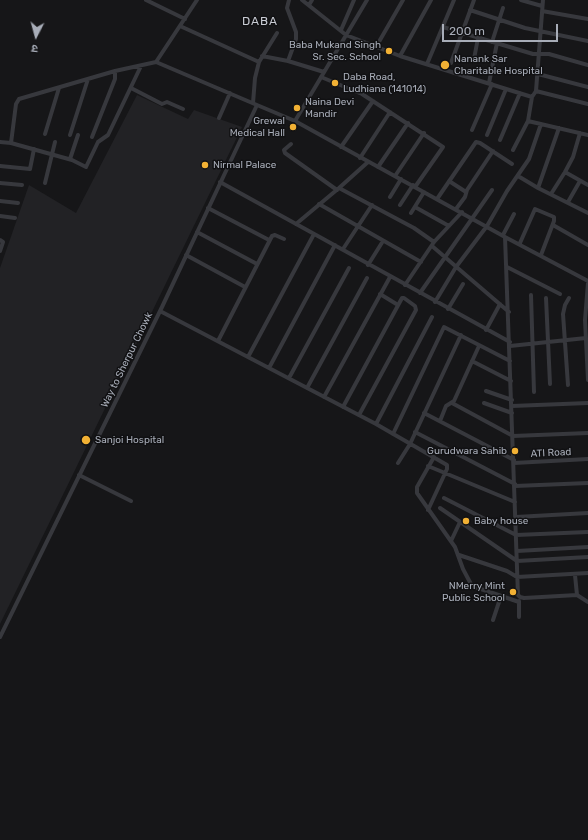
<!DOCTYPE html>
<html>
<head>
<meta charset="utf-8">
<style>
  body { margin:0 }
  #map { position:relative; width:588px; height:840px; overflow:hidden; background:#161618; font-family:Rubik,"Noto Sans Devanagari",sans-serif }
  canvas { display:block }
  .north { position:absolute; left:16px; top:16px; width:40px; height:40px; -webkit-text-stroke:3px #111113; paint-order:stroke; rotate:186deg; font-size:11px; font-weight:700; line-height:16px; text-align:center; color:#a8adb8 }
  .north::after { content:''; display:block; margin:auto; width:14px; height:18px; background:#a8adb8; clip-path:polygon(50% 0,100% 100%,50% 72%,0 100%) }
  .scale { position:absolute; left:442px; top:24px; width:116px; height:18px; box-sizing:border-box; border:2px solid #a8adb8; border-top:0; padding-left:5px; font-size:12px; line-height:14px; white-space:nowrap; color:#a8adb8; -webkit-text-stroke:3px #111113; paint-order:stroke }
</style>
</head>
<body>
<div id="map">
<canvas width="588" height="840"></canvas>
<div class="north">उ</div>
<div class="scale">200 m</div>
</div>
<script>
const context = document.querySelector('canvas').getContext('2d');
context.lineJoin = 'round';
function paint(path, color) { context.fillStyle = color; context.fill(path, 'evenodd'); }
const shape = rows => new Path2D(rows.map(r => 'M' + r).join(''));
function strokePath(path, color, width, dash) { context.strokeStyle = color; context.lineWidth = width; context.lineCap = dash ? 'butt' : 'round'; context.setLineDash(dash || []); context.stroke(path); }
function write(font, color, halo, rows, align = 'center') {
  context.font = font + ' Rubik,sans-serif'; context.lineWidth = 3; context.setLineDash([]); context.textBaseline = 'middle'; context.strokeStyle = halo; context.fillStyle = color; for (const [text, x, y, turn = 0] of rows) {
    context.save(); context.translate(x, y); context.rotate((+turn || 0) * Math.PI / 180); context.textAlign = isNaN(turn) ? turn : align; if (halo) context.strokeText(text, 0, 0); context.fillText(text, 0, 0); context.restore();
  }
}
paint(shape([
  [137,95,188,119,194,110,242,127,0,624,0,268,29,185,76,213]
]), '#222225');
strokePath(shape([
  [146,0,185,19],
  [302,0,346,35,400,56,532,97,536,91,543,0],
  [521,0,542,6],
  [309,5,312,0],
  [470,10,525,28,588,41],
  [542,11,588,19],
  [180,26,259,62],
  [443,27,533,54,549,54,588,65],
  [341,30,354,0],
  [492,42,503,8],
  [376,47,403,0],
  [262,56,288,61,324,72],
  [400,56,431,0],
  [474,59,478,38],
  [288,61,296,39,296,32,287,8,289,0],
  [156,62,197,0],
  [451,63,474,0],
  [427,64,454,0],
  [538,74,588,87],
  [321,77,362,94,443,147,415,187],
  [489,83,497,43],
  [131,88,162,104,167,102,183,109],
  [536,91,588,104],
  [532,97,528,121,588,135],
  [253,103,255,78,259,62,277,33],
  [219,118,230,93],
  [295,121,367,0],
  [559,128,538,188,588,213],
  [472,130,492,84],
  [45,134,59,88],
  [70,135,88,79],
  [487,135,506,89],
  [92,137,115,79,115,71],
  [500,140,520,93],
  [0,142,11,143,16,104,19,99,115,71,156,62,257,105],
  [11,143,72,160,86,167,98,142,108,135,141,66],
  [291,144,284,150,285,153,337,190],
  [341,147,373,101],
  [513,150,528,121],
  [360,158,390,112],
  [70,159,78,135],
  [0,166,30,169,34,149],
  [378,167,408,123],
  [565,172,588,185],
  [395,176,424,133],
  [518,176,538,188],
  [449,181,466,192],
  [220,182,510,342],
  [0,183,22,185],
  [45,183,55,142],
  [339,188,414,228,434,242],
  [551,194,565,172,573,157,580,133],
  [390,197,401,179],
  [437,199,476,142,480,143,512,164],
  [0,201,18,203],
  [568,202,580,181],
  [319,204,421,262],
  [400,205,413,185],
  [415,207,449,226],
  [208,208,269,240],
  [456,209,465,197,467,190,493,151],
  [411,213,424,192],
  [0,216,15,218],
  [296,224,339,188,368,162],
  [553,225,588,245],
  [197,232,257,264],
  [503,235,514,214],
  [505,237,588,281],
  [0,240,3,242,0,251],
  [520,243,535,209,554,217,554,221,541,255],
  [432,246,509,312],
  [343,249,372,205],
  [186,255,245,287],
  [368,265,383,241],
  [507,267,560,294],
  [588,283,585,320,588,380],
  [405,285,434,242,462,212],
  [420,293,492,190],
  [380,294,398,305],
  [531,295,534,392],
  [546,298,550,384],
  [435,302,456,267,487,226,507,191,529,159,541,124],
  [448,309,463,284],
  [160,311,376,424,447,465,447,469,428,510],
  [486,330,500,304],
  [218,341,272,236,275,235,284,239],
  [510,346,586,338],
  [248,357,314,234],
  [472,361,511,381],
  [269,368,335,245],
  [289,378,349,268],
  [568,385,563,314,565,305,569,298],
  [307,388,367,278],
  [486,391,512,400],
  [324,397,390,277],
  [452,403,513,436,588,433],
  [484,403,512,413],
  [512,406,588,403],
  [343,407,402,298,404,298,415,306,416,310,359,415],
  [424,413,514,460],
  [440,421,446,406,454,401,479,346],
  [376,424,432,317],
  [415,432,515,484],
  [393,434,444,327,510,361],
  [434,457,417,487,417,493,455,547,463,569,472,586,519,602],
  [398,463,410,444,461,335],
  [514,463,588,459],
  [428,466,515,502],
  [79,475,131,501],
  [515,486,588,483],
  [444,498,516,535,588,532],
  [440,508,517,561,588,557],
  [516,517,588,513],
  [451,541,460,522],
  [517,551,588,547],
  [459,555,507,571,517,577,588,573],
  [575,575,577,595],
  [519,601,519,617],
  [493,620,501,596],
  [0,637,162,307,257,105,295,121,505,237,518,595,520,597,524,598,577,595,588,602]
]), '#37383d', 4);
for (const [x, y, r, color] of [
  [389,51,4,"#f2b134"],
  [445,65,5,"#f2b134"],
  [335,83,4,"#f2b134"],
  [297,108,4,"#f2b134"],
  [293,127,4,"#f2b134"],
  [205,165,4,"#f2b134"],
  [86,440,5,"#f2b134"],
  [515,451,4,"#f2b134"],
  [466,521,4,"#f2b134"],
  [513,592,4,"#f2b134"]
]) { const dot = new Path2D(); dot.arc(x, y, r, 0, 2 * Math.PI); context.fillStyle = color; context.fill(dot); strokePath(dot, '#111113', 1.5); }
write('10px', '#a8adb8', '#111113', [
  ["Baba Mukand Singh",381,45,"right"],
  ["Sr. Sec. School",381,57,"right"],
  ["Nanank Sar",454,59],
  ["Charitable Hospital",454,71],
  ["Daba Road,",343,77],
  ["Ludhiana (141014)",343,89],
  ["Naina Devi",305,102],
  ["Mandir",305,114],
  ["Grewal",285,121,"right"],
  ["Medical Hall",285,133,"right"],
  ["Nirmal Palace",213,165],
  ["Sanjoi Hospital",95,440],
  ["Gurudwara Sahib",507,451,"right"],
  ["Baby house",474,521],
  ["NMerry Mint",505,586,"right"],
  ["Public School",505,598,"right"]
], 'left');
write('10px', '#a8adb8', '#111113', [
  ["Way to Sherpur Chowk",127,360,-64],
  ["ATI Road",551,453,-3]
]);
context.letterSpacing = '1px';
write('12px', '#c9ccd4', '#111113', [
  ["DABA",260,22]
]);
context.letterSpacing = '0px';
</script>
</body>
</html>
